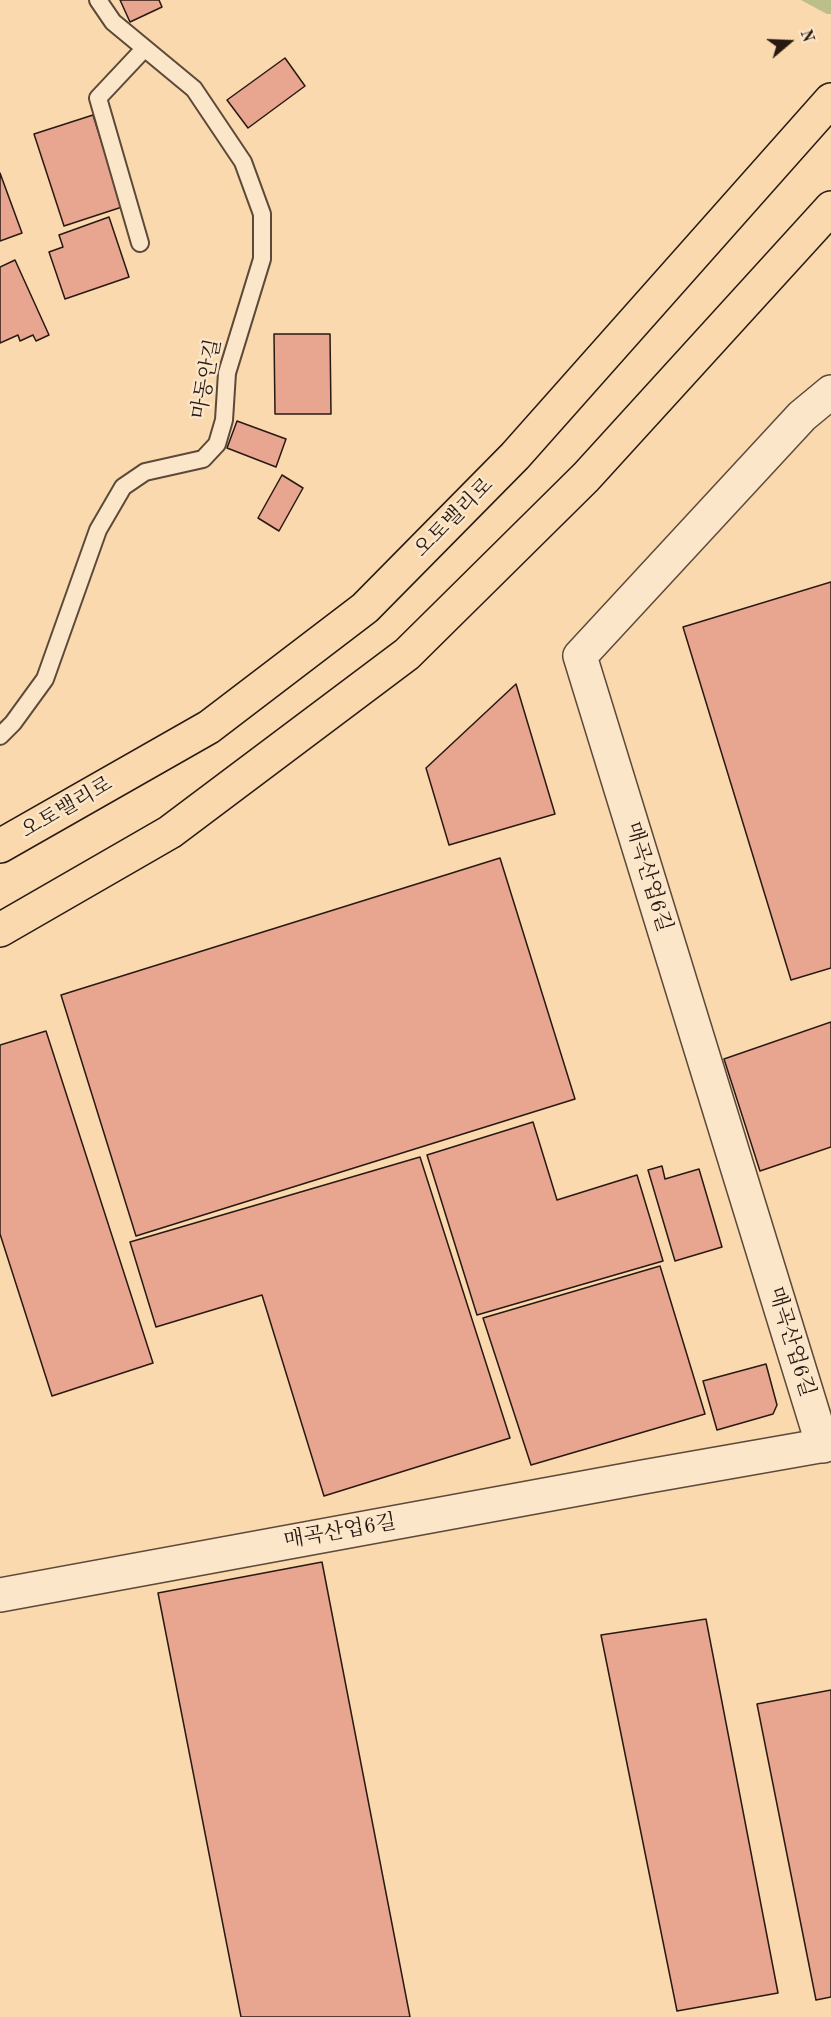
<!DOCTYPE html>
<html>
<head>
<meta charset="utf-8">
<style>
  body { margin:0 }
  #map { position:relative; width:831px; height:2017px; overflow:hidden; background:#f9d9ad; font-family:"Old Standard TT",serif }
  canvas { display:block }
  .north { position:absolute; left:759px; top:12px; width:60px; height:60px; -webkit-text-stroke:4px #fbe6ca; paint-order:stroke; rotate:71deg; font-size:16px; font-weight:700; line-height:24px; text-align:center; color:#281912 }
  .north::after { content:''; display:block; margin:auto; width:21px; height:27px; background:#281912; clip-path:polygon(50% 0,100% 100%,50% 72%,0 100%) }
</style>
</head>
<body>
<div id="map">
<canvas width="831" height="2017"></canvas>
<div class="north">N</div>
</div>
<script>
const context = document.querySelector('canvas').getContext('2d');
context.lineJoin = 'round';
function paint(path, color) { context.fillStyle = color; context.fill(path, 'evenodd'); }
const shape = rows => new Path2D(rows.map(r => 'M' + r).join(''));
function strokePath(path, color, width, dash) { context.strokeStyle = color; context.lineWidth = width; context.lineCap = dash ? 'butt' : 'round'; context.setLineDash(dash || []); context.stroke(path); }
function write(font, color, halo, rows, align = 'center') {
  context.font = font + ' "Old Standard TT","Noto Serif KR",serif'; context.lineWidth = 5; context.setLineDash([]); context.textBaseline = 'middle'; context.strokeStyle = halo; context.fillStyle = color; for (const [text, x, y, turn = 0] of rows) {
    context.save(); context.translate(x, y); context.rotate((+turn || 0) * Math.PI / 180); context.textAlign = isNaN(turn) ? turn : align; if (halo) context.strokeText(text, 0, 0); context.fillText(text, 0, 0); context.restore();
  }
}
paint(shape([
  [801,0,831,0,831,14,827,14]
]), '#bcbf8a');
const building = shape([
  [120,0,159,0,162,7,130,22,120,0],
  [285,58,305,86,248,128,227,100,285,58],
  [93,115,122,207,64,226,34,134,93,115],
  [0,173,22,233,0,241,0,173],
  [109,217,129,277,65,299,49,252,63,247,59,235,109,217],
  [15,260,49,335,36,341,33,335,20,341,18,335,0,343,0,267,15,260],
  [274,334,330,334,331,414,275,414,274,334],
  [237,421,286,439,276,467,227,448,237,421],
  [282,475,303,488,279,531,258,518,282,475],
  [831,582,831,968,791,980,683,627,831,582],
  [516,684,555,814,449,845,426,768,516,684],
  [500,858,575,1099,136,1236,61,995,500,858],
  [831,1022,831,1147,760,1171,724,1059,831,1022],
  [46,1031,153,1363,52,1396,0,1234,0,1045,46,1031],
  [533,1122,557,1200,637,1175,663,1261,477,1315,427,1155,533,1122],
  [420,1157,510,1438,324,1496,262,1295,156,1327,130,1242,420,1157],
  [662,1166,665,1179,699,1169,722,1247,675,1261,648,1170,662,1166],
  [660,1266,705,1414,531,1465,483,1318,660,1266],
  [766,1364,777,1405,773,1414,717,1430,703,1381,766,1364],
  [322,1562,410,2017,241,2017,158,1593,322,1562],
  [706,1619,778,1993,677,2011,601,1635,706,1619],
  [831,1690,831,1997,816,2000,757,1704,831,1690]
]);
paint(building, '#e8a590');
strokePath(building, '#281912', 1.5);
const lane = shape([
  [140,243,98,98,144,49],
  [0,736,13,723,45,679,98,530,123,487,145,472,203,459,217,444,224,420,227,373,262,259,262,214,243,162,194,89,113,22,98,0]
]);
const street = shape([
  [823,1446,580,656,802,416,831,392],
  [0,1595,643,1477,831,1444]
]);
const highway = shape([
  [0,846,209,727,365,608,515,456,831,100],
  [0,930,170,832,407,654,586,477,831,208]
]);
strokePath(lane, '#5c4939', 20);
strokePath(street, '#5c4939', 36);
strokePath(highway, '#281912', 36);
strokePath(lane, '#fbe6ca', 16);
strokePath(street, '#fbe6ca', 33);
strokePath(highway, '#f9d9ad', 33);
write('21px', '#281912', '#fbe6ca', [
  ["마동안길",207,379,-79],
  ["오토밸리로",454,518,-45],
  ["오토밸리로",67,808,-30],
  ["매곡산업6길",648,877,73],
  ["매곡산업6길",791,1342,73],
  ["매곡산업6길",340,1532,-10]
]);
</script>
</body>
</html>
